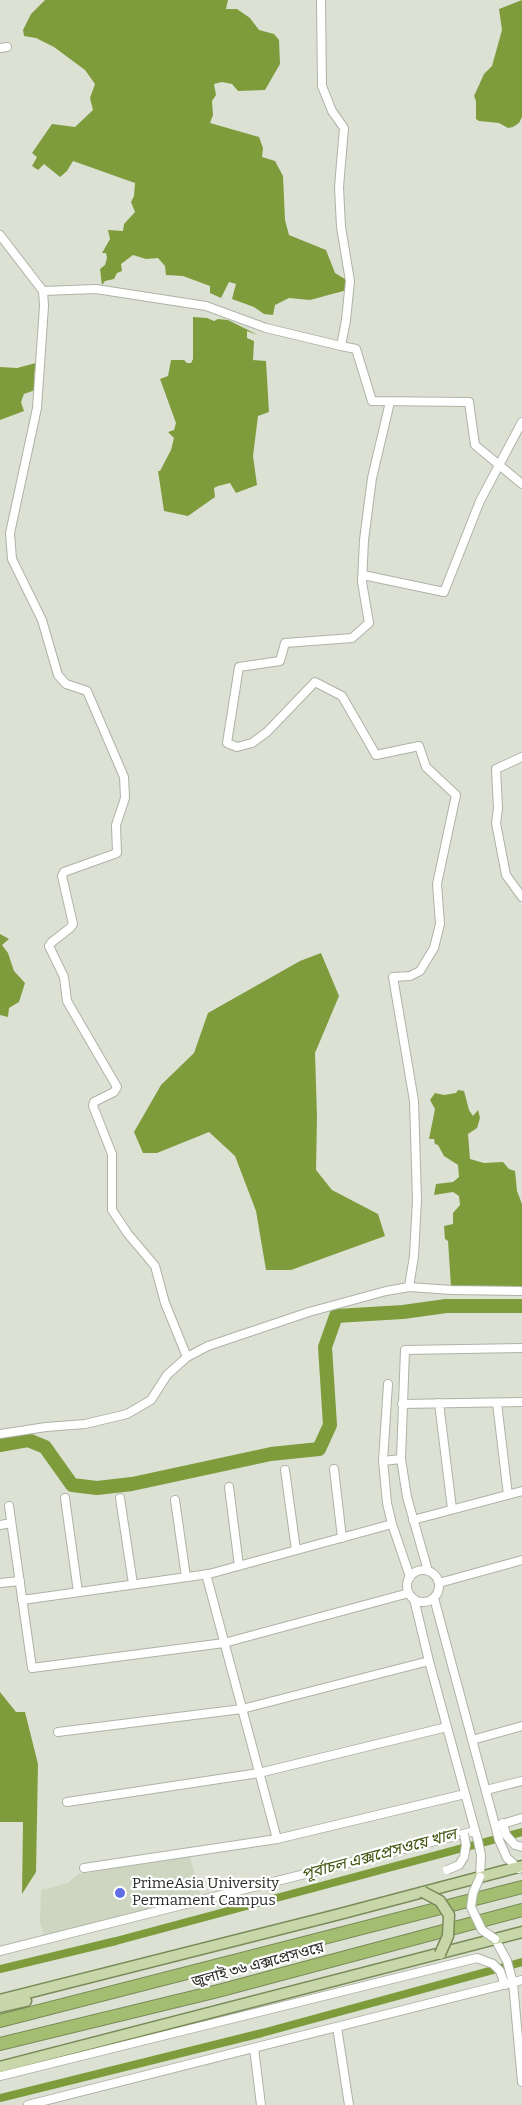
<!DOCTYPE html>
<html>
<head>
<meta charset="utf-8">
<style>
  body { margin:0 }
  canvas { display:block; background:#dce1d4 }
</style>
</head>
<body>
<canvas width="522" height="2105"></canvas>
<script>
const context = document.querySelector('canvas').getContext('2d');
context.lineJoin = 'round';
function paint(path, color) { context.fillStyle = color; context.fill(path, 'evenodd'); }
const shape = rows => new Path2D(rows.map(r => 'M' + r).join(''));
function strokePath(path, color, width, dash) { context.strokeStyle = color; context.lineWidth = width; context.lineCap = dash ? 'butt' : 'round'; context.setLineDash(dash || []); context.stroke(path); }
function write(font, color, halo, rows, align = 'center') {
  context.font = font + ' Bitter,"Noto Sans Bengali",serif'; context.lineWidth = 4.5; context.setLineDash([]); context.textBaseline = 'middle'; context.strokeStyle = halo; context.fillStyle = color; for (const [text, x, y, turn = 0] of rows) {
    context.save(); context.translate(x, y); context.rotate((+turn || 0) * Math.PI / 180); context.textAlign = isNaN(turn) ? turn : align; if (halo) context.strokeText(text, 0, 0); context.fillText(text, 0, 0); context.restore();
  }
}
paint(shape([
  [190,1857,201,1896,44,1935,40,1923,41,1890,68,1883,78,1874]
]), '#ced6c2');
paint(shape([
  [45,0,228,0,226,9,237,9,250,18,259,30,274,34,279,40,280,64,265,90,238,91,232,84,222,82,214,84,216,95,212,101,213,115,210,123,259,137,263,148,262,157,275,161,283,176,285,220,289,235,326,250,335,273,348,281,347,290,310,300,289,298,275,305,273,315,264,314,254,307,232,299,236,284,229,282,221,298,210,293,210,286,183,276,166,275,165,266,158,258,146,259,133,255,121,264,122,271,117,273,114,279,105,281,102,285,100,269,105,265,107,258,106,253,102,253,110,239,108,230,123,231,124,224,135,212,131,202,134,196,135,183,73,161,67,171,60,177,44,164,38,170,32,166,37,157,32,153,52,124,75,127,93,110,90,98,95,84,85,70,54,47,36,38,24,36,23,30,31,14],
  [522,0,522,117,519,123,513,127,508,128,499,123,479,121,476,119,476,101,474,96,484,74,492,66,502,30,499,9],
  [193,317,207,318,214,321,218,319,228,320,258,335,247,331,247,338,254,341,253,360,266,361,269,412,258,416,253,456,257,485,236,493,230,483,218,486,214,488,215,497,188,516,164,511,158,471,160,471,171,450,174,438,168,432,174,430,176,423,160,379,168,376,171,360,184,360,187,363,191,363,193,359],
  [36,363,34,376,38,389,24,394,21,402,24,411,0,420,0,367,17,368],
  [0,934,9,939,2,945,8,953,14,971,25,983,19,1002,9,1008,8,1017,0,1015],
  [321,953,339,996,315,1053,317,1117,316,1170,332,1190,378,1214,385,1236,291,1270,266,1270,256,1211,235,1156,209,1132,157,1153,143,1153,134,1132,161,1085,194,1053,208,1013,300,961],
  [458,1090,464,1091,469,1110,473,1116,478,1110,480,1118,477,1128,468,1134,470,1159,484,1163,503,1162,509,1169,515,1171,517,1191,522,1204,522,1287,451,1287,448,1241,445,1239,444,1226,453,1224,453,1213,460,1205,459,1196,453,1192,434,1195,436,1184,453,1182,459,1177,458,1165,444,1156,438,1145,435,1144,434,1139,429,1139,435,1109,430,1100,435,1093,444,1095,456,1093],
  [0,1692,16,1712,25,1712,38,1764,36,1872,22,1894,23,1822,0,1822]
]), '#7f9c3d');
strokePath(shape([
  [0,1969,116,1941,522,1832],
  [0,2098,262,2033,522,1962]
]), '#7f9c3d', 8);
strokePath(shape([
  [0,1445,28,1440,45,1447,72,1485,97,1488,132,1484,271,1454,319,1449,330,1425,325,1347,336,1316,403,1312,446,1306,522,1306]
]), '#7f9c3d', 14);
const minor = shape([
  [0,48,7,47],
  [0,235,43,291,44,306,37,408,10,533,12,559,42,620,58,675,66,684,87,691,124,777,125,798,116,825,117,853,64,872,62,876,73,924,70,928,52,942,49,946,64,977,67,1001,117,1087,114,1092,94,1102,93,1106,112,1154,112,1210,128,1234,155,1266,165,1303,187,1357],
  [43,291,96,289,206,306,266,328,341,346,346,320,350,281,341,227,339,187,344,128,332,111,322,86,321,0],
  [341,346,356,349,372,401,469,402,475,445,522,484],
  [390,402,372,478,364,540,362,582,369,623,352,638,285,643,280,661,239,667,227,743,237,747,252,743,267,732,315,682,342,696,376,755,419,746,426,767,456,795,437,884,440,924,434,948,420,971,410,976,393,977,414,1101,417,1200,414,1256,409,1287],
  [363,575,444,592,480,501,522,422],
  [522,757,496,769,498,808,496,823,506,875,522,897],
  [388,1384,383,1461,387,1503,392,1524,410,1577],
  [439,1403,452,1509],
  [497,1403,508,1495],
  [402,1404,522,1402],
  [0,1434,46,1427,85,1424,127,1414,151,1400,167,1375,187,1357,208,1346,309,1312,386,1291,409,1287,452,1290,522,1291],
  [383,1461,401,1459],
  [334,1469,342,1538],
  [285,1470,296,1550],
  [229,1487,239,1566],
  [65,1498,78,1592],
  [120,1498,133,1584],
  [175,1500,186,1577],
  [9,1506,32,1668,224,1643,409,1593],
  [413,1520,522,1491],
  [0,1525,11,1523],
  '407 1586a16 16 0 1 1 32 0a16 16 0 1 1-32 0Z',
  [428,1571,407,1497,401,1459,405,1350,522,1348],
  [206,1574,277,1839],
  [0,1583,20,1581],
  [439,1583,522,1560],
  [434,1598,499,1840,507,1858,519,1869],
  [414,1599,429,1661,478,1841,481,1855,480,1877],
  [22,1600,209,1574,392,1524],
  [58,1732,242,1709,429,1661],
  [472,1740,522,1726],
  [486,1790,522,1781],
  [67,1802,259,1773,447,1727],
  [503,1823,506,1835,515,1845,522,1847],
  [499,1825,522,1818],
  [84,1868,277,1839,465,1794],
  [495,1939,507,1961,513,1983,522,2082],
  [0,1951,475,1831],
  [337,2027,349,2105],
  [254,2048,261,2105],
  [0,2076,477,1958,493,1964,500,1971,505,1985],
  [28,2105,522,1980]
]);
const major = shape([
  [0,2000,336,1915,522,1866],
  [0,2007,26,2001],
  [0,2067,522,1932]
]);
const highway = shape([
  [0,2021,522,1887],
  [0,2044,218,1991,522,1910]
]);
strokePath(minor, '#aeb3a6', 10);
strokePath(major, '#798b57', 13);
strokePath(highway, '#798b57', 14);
strokePath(minor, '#fff', 8);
strokePath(major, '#c8d7aa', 10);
strokePath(highway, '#a3bd71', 12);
const minorBridge = shape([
  [447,1870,459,1865,464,1857,466,1845,464,1834],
  [480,1877,473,1893,471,1907,482,1930,495,1939]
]);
const majorBridge = shape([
  [423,1892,440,1901,449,1915,448,1936,440,1954]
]);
strokePath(minorBridge, '#aeb3a6', 10, []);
strokePath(majorBridge, '#798b57', 13, []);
strokePath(minorBridge, '#fff', 8);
strokePath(majorBridge, '#c8d7aa', 10);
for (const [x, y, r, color] of [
  [120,1893,6,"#5f6de5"]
]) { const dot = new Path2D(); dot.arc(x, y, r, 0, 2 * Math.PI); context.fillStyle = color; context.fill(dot); strokePath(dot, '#fff', 2); }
write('15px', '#2b2d28', '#fff', [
  ["PrimeAsia University",132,1884],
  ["Permament Campus",132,1901]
], 'left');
write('15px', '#2b2d28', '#fff', [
  ["জুলাই ৩৬ এক্সপ্রেসওয়ে",258,1965,-15]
]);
write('italic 16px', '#425510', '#fff', [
  ["পূর্বাচল এক্সপ্রেসওয়ে খাল",379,1855,-15]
]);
</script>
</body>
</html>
